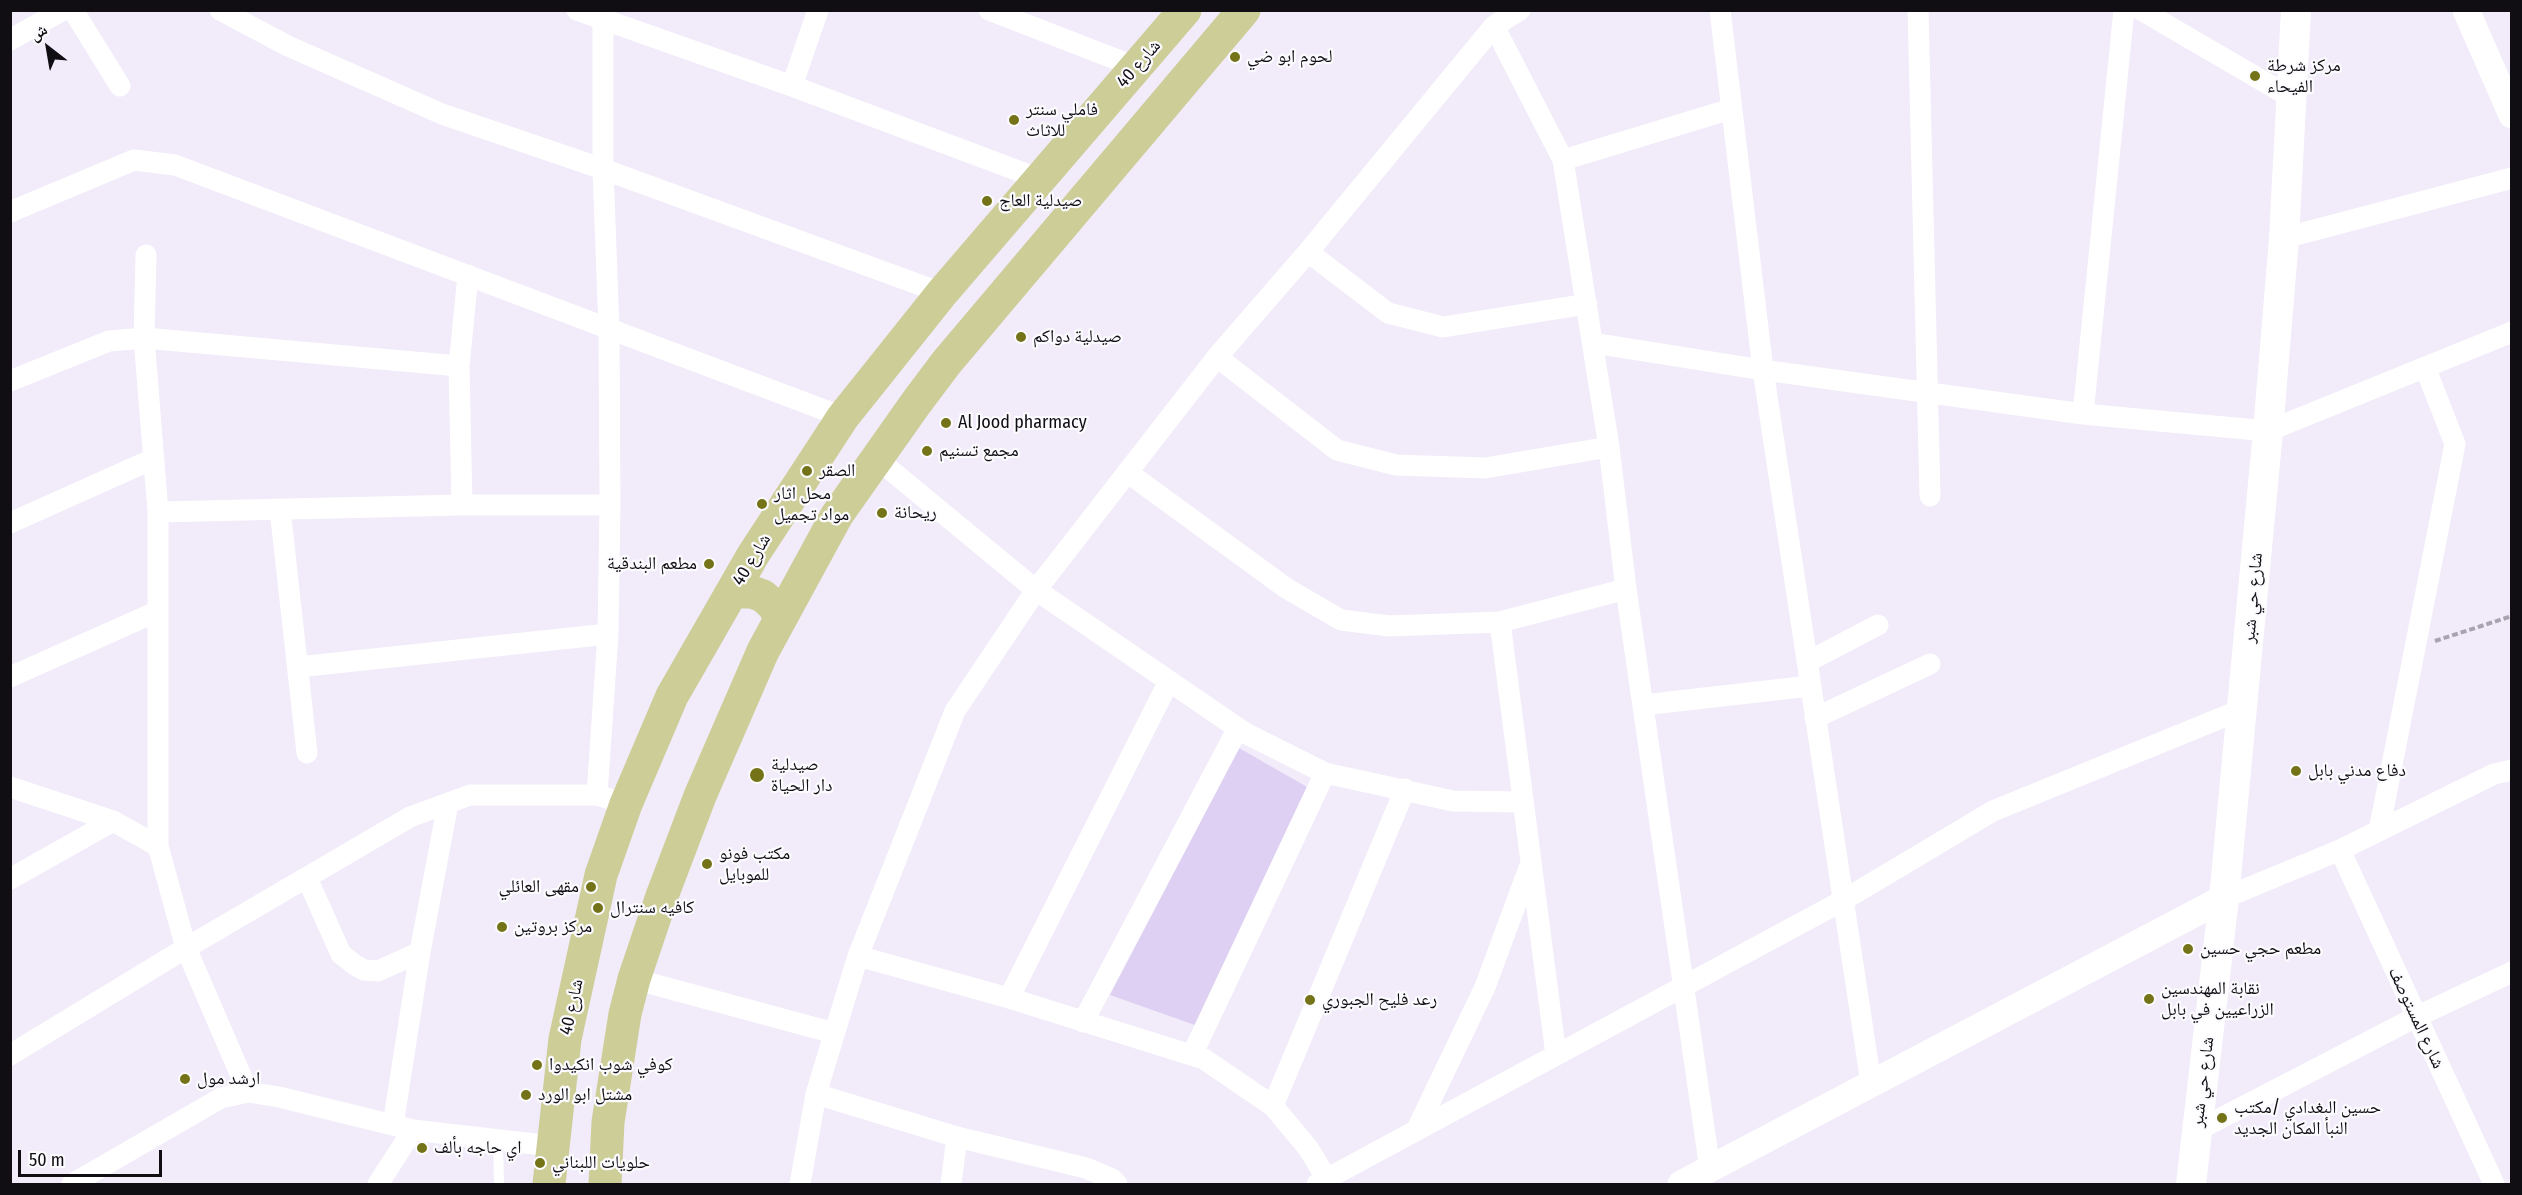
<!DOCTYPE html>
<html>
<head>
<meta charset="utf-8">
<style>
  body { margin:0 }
  #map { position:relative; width:2522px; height:1195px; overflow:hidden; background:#f1ebfa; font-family:"Fira Sans Condensed","Noto Naskh Arabic",sans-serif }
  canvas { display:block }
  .frame { position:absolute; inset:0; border:12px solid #100e13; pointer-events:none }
  .north { position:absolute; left:18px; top:18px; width:60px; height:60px; -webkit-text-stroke:4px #fcfbfe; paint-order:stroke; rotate:329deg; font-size:16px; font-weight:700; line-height:24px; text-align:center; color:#100e13 }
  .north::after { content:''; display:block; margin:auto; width:21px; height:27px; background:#100e13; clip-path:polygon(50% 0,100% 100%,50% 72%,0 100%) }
  .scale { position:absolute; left:18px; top:1150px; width:144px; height:27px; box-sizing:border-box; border:3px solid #100e13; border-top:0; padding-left:8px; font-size:18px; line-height:21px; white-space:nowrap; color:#100e13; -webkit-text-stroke:4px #fcfbfe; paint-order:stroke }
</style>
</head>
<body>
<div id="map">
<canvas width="2522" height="1195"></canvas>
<div class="frame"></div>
<div class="north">ش</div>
<div class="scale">50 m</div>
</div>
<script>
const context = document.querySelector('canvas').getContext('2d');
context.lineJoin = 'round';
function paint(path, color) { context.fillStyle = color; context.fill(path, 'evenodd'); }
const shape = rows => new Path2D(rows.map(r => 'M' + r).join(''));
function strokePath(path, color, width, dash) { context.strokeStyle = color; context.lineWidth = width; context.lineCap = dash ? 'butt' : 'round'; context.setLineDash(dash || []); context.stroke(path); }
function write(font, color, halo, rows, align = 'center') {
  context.font = font + ' "Fira Sans Condensed","Noto Naskh Arabic",sans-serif'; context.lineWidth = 4.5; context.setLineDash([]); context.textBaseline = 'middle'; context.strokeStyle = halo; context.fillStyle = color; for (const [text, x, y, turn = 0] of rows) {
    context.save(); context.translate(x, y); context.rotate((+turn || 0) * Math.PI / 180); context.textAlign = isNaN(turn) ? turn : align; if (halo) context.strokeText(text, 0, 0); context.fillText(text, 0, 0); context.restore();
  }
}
paint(shape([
  [1239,748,1307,787,1195,1025,1110,995]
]), '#ded0f2');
strokePath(shape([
  [2435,641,2512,616]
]), '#a8a3af', 4, [6, 3]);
strokePath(shape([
  [498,1140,499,1184]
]), '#fff', 10);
strokePath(shape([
  [73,10,120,86],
  [220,10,288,46,442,114,603,169,942,293],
  [577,10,792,86,1040,179],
  [603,10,603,169,609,329,610,505,608,634,597,795,626,804],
  [989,10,1136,67],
  [1720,10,1763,370,1871,1083],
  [1918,10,1930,496],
  [2141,10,2292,98],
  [1494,26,1563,160,1609,447,1626,589,1710,1169],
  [10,40,63,10],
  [792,86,818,10],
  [1563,160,1731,109],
  [10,212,134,160,175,165,843,417],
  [2284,238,2512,178],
  [1308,252,1388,313,1443,327,1587,304],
  [146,255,144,338,158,512,158,846,186,948,248,1092],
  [1593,343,1763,370,2083,414,2268,431,2512,332],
  [1217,357,1337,450,1396,465,1485,468,1609,447],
  [10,381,109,341,144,338,459,366],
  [2083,414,2124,10],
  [876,458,1036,590,1245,733,1325,773,1453,801,1522,802],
  [1127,472,1286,588,1341,620,1389,626,1500,622,1626,589],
  [462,505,459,366,468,275],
  [280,509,307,753],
  [158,512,462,505,610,505],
  [10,523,153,459],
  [1500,622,1556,1055],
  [1807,662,1878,625],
  [298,667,608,634],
  [10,677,158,611],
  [1643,705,1810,686],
  [1815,718,1930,664],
  [10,787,113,821,158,846],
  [2379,831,2455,444,2425,367],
  [2340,850,2494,1184],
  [307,878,341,954,355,965,364,970,378,971,420,952,448,803],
  [10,879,113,821],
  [2224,898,2340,850,2494,774,2512,770],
  [858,956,1009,998,1204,1059,1273,1106,1308,1148,1327,1179],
  [634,979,834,1033],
  [1009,998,1169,681],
  [1083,1022,1238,728],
  [10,1055,186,948,410,817,470,795,597,795],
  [1192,1055,1325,773],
  [816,1094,957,1137,1086,1168,1112,1179,1117,1184],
  [1273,1106,1405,789],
  [393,1125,420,952],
  [2198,1130,2416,1017,2512,972],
  [1416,1131,1485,987,1529,868],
  [72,1184,221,1098,248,1092,279,1097,413,1130,552,1146],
  [378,1184,413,1130],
  [800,1184,816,1094,858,956,955,711,1036,590,1217,357,1308,252,1494,26,1520,10],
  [951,1184,957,1137],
  [1317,1184,1842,901,1993,811,2243,709]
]), '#fff', 21);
strokePath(shape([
  [2466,10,2512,115],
  [1681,1184,2224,898]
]), '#fff', 27);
strokePath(shape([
  [2191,1184,2224,898,2268,431,2284,238,2296,10]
]), '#fff', 30);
strokePath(shape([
  [732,592,752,592,763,596,774,606,780,619],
  [549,1184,565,1039,601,875,626,804,672,696,753,555,843,417,942,293,1185,10],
  [605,1184,608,1122,625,1014,634,979,662,896,700,796,763,651,837,515,916,403,946,363,1244,10]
]), '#cdcd98', 33);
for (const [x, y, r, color] of [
  [1235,57,6,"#747318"],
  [2255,76,6,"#747318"],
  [1014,120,6,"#747318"],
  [987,201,6,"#747318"],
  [1021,337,6,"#747318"],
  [946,423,6,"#747318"],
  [927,451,6,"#747318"],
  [807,471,6,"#747318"],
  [762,504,6,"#747318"],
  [882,513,6,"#747318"],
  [709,564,6,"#747318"],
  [2296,771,6,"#747318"],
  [757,775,8,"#747318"],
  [707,864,6,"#747318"],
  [591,887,6,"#747318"],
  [598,908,6,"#747318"],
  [502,927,6,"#747318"],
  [2188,949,6,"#747318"],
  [2149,999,6,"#747318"],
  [1310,1000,6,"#747318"],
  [537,1065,6,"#747318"],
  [185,1079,6,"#747318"],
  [526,1095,6,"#747318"],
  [2222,1118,6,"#747318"],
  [422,1148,6,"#747318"],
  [540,1163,6,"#747318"]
]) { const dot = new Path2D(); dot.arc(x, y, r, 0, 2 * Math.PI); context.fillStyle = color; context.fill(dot); strokePath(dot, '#fcfbfe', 2); }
write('18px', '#100e13', '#fcfbfe', [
  ["لحوم ابو ضي",1247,57],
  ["مركز شرطة",2267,66],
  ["الفيحاء",2267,87],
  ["فاملي سنتر",1026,110],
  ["للاثاث",1026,131],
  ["صيدلية العاج",999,201],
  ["صيدلية دواكم",1033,337],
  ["Al Jood pharmacy",958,423],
  ["مجمع تسنيم",939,451],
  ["الصقر",819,471],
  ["محل اثار",774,494],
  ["مواد تجميل",774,515],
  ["ريحانة",894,513],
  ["مطعم البندقية",697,564,"right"],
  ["صيدلية",771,765],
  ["دار الحياة",771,786],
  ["دفاع مدني بابل",2308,771],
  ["مكتب فونو",719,854],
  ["للموبايل",719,875],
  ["مقهى العائلي",579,887,"right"],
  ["كافيه سنترال",610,908],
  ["مركز بروتين",514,927],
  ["مطعم حجي حسين",2200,949],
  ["نقابة المهندسين",2161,989],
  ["الزراعيين في بابل",2161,1010],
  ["رعد فليح الجبوري",1322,1000],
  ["كوفي شوب انكيدوا",549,1065],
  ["ارشد مول",197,1079],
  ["مشتل ابو الورد",538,1095],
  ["حسين البغدادي /مكتب",2234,1108],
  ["النبأ المكان الجديد",2234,1129],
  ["اي حاجه بألف",434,1148],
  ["حلويات اللبناني",552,1163]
], 'left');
write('18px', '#100e13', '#fcfbfe', [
  ["شارع 40",1139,64,-49],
  ["شارع 40",752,560,-59],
  ["شارع حي شبر",2253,598,-85],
  ["شارع 40",572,1007,-78],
  ["شارع المستوصف",2416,1018,65],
  ["شارع حي شبر",2203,1082,-83]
]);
</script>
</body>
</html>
